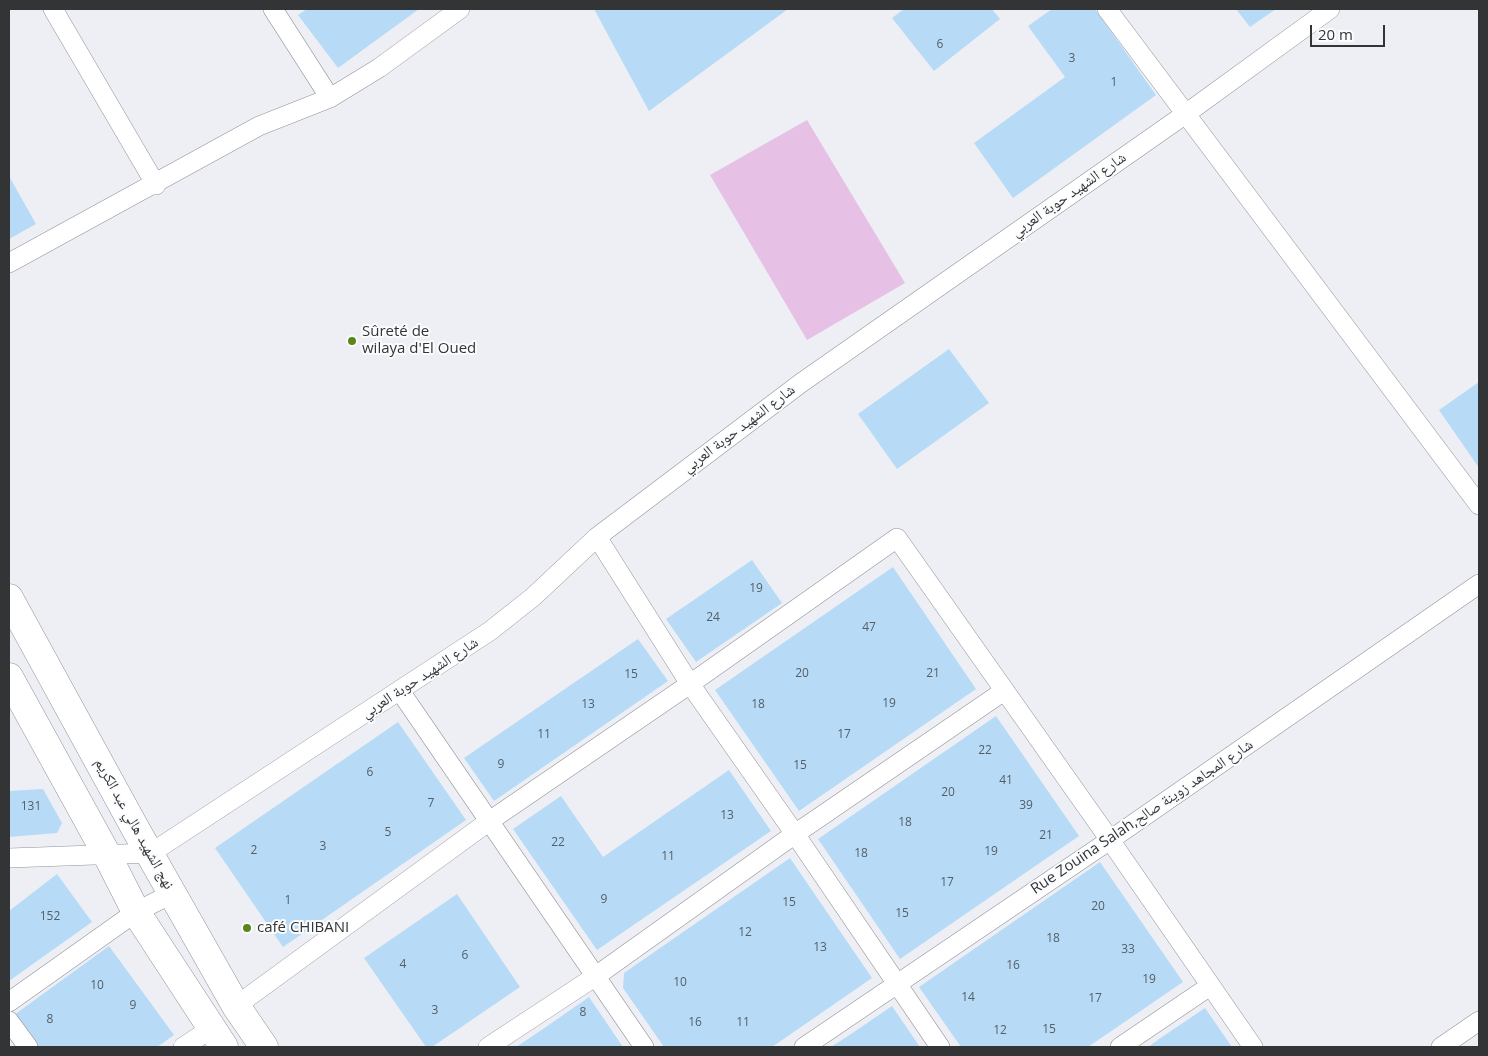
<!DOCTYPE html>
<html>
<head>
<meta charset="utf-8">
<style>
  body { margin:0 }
  #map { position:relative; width:1488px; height:1056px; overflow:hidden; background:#edeff4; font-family:"Open Sans",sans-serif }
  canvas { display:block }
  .frame { position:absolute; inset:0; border:10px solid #333436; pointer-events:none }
  .scale { position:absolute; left:1310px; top:25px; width:75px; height:22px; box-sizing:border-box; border:2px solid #333436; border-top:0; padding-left:6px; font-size:15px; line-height:18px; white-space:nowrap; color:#333436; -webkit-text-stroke:4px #fbfcfe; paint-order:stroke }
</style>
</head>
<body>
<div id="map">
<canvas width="1488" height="1056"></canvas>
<div class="frame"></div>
<div class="scale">20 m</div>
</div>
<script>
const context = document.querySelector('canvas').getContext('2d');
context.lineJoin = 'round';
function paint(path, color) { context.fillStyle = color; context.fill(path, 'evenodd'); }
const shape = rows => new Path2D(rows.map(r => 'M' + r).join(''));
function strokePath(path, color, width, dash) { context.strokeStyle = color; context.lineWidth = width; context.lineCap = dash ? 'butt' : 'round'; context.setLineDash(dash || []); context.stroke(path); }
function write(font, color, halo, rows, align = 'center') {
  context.font = font + ' "Open Sans","Noto Naskh Arabic",sans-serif'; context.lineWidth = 4; context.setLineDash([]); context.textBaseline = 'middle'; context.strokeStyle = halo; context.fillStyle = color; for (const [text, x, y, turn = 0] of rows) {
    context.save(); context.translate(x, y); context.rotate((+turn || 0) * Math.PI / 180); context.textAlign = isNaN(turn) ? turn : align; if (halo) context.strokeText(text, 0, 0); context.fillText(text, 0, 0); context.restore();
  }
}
paint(shape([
  [807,120,905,283,807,340,710,175]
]), '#e6c1e5');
paint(shape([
  [307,9,419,9,338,68,298,15],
  [594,9,788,9,649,111],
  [904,9,992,9,1000,19,934,71,892,18],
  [1052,9,1095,9,1156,95,1013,198,974,143,1065,77,1028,26],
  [1236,9,1276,9,1250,27],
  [9,176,36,224,9,239],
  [949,349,989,403,897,469,858,414],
  [1479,382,1479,468,1439,410],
  [752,560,782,603,696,662,666,619],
  [893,567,976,689,799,811,715,690],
  [638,639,668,681,494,801,464,758],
  [996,716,1079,836,900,959,818,839],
  [398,722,466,820,283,947,215,848],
  [729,770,771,831,597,950,513,829,561,796,603,857],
  [43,789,62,823,57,833,9,837,9,791],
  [790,858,872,978,772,1047,664,1047,623,988,624,973],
  [1100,862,1183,982,1088,1047,961,1047,919,987],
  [57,874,92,922,9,981,9,911],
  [457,894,520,987,432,1047,426,1047,364,958],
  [109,946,174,1035,157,1047,38,1047,14,1015],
  [589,997,623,1047,516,1047,543,1029],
  [892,1006,920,1047,831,1047,848,1036],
  [1205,1008,1232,1047,1148,1047,1159,1039]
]), '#b7dbf7');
const street = shape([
  [53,9,156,185],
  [273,9,330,98],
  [1107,9,1479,505],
  [9,263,259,126,330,98,379,68,460,9],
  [597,537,690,684,795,834,940,1047],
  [400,691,644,1047],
  [9,858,151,853,490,631,533,597,597,537,801,383,1187,113,1330,9],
  [9,1002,136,912,173,893],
  [236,1006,488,822,690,684,897,538,1110,840,1253,1047],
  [9,1021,28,1047],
  [183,1047,212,1028],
  [488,1047,596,976,795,834,1004,691],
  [804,1047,1110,840,1479,584],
  [1120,1047,1210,986],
  [1441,1047,1479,1021]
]);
const secondary = shape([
  [9,598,135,828,236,1006,264,1047],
  [9,677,106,853,136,912,224,1047]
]);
strokePath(street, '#919398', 20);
strokePath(secondary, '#919398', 29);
strokePath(street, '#fff', 19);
strokePath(secondary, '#fff', 28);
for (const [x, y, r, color] of [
  [352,341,5,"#5a8717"],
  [247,928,5,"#5a8717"]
]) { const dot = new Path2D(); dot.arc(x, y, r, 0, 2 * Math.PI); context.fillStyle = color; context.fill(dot); strokePath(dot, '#fbfcfe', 2); }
write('12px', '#545e66', null, [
  ["6",940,45],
  ["3",1072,59],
  ["1",1114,83],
  ["19",756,589],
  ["24",713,618],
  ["47",869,628],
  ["20",802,674],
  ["21",933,674],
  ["15",631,675],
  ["19",889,704],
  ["13",588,705],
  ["18",758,705],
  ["11",544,735],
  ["17",844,735],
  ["22",985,751],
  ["9",501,765],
  ["15",800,766],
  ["6",370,773],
  ["41",1006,781],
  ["20",948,793],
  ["7",431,804],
  ["39",1026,806],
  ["131",31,807],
  ["13",727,816],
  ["18",905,823],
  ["5",388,833],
  ["21",1046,836],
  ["22",558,843],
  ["3",323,847],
  ["2",254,851],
  ["19",991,852],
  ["18",861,854],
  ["11",668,857],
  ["17",947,883],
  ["9",604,900],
  ["1",288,901],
  ["15",789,903],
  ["20",1098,907],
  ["15",902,914],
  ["152",50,917],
  ["12",745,933],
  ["18",1053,939],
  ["13",820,948],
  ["33",1128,950],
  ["6",465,956],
  ["4",403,965],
  ["16",1013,966],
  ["19",1149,980],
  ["10",680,983],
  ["10",97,986],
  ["14",968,998],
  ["17",1095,999],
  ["9",133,1006],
  ["3",435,1011],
  ["8",583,1013],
  ["8",50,1020],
  ["16",695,1023],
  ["11",743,1023],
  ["15",1049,1030],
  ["12",1000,1031]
]);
write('15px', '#333436', '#fbfcfe', [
  ["شارع الشهيد حوبة العربي",1069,195,-35],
  ["شارع الشهيد حوبة العربي",739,429,-37],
  ["شارع الشهيد حوبة العربي",420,678,-33],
  ["Rue Zouina Salah,شارع المجاهد زوينة صالح",1142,817,-34],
  ["نهج الشهيد هالي عبد الكريم",134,824,61]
]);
write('15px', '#333436', '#fbfcfe', [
  ["Sûreté de",362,332],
  ["wilaya d'El Oued",362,349],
  ["café CHIBANI",257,928]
], 'left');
</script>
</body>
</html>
